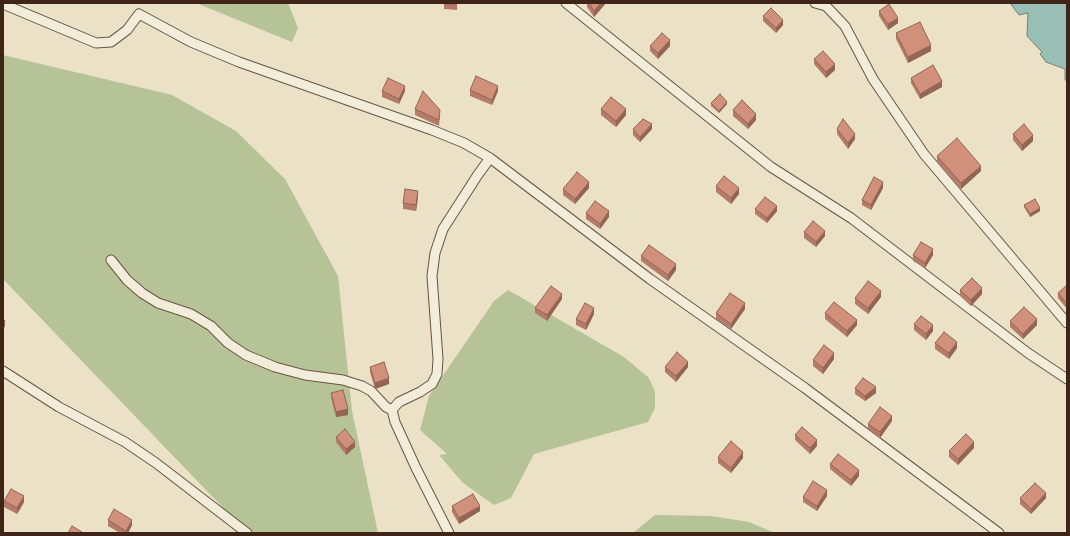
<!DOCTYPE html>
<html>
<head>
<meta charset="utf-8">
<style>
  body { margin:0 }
  #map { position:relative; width:1070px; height:536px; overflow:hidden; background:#ebe1c6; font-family:Alegreya,serif }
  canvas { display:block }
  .frame { position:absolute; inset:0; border:4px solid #3e2517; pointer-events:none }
</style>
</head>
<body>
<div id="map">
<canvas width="1070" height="536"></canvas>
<div class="frame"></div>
</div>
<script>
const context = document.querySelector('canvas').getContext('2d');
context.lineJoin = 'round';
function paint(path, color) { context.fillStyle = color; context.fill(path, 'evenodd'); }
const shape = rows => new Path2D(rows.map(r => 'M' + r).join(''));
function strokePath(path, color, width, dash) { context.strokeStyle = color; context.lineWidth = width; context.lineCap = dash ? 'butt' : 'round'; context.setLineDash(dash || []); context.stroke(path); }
paint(shape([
  [196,3,288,3,298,28,292,42],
  [3,55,172,95,236,131,285,179,338,276,352,411,378,533,249,533,231,516,3,279],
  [508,290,624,357,649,378,655,392,655,408,648,422,534,454,511,498,494,505,463,483,439,455,447,454,420,430,429,396,494,301],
  [655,515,711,516,749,522,775,533,633,533]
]), '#b5c397');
const water = shape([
  [1010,3,1067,3,1067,81,1065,80,1065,69,1046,62,1040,54,1042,52,1027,36,1028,13,1019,15,1010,3]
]);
paint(water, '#98beb5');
strokePath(water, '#748176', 1);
const minor = shape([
  [566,3,771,167,851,218,1028,353,1067,379],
  [815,3,826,6,845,26,873,79,924,154,1067,323],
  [3,4,96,43,111,42,127,30,139,14,191,42,239,62,432,130,464,143,490,158,650,279,805,388,999,533],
  [111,260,127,280,142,293,158,303,191,314,211,326,228,343,246,355,275,367,305,375,343,380,362,386,371,391,386,407,392,410],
  [3,371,59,407,125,442,156,463,247,533],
  [449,533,416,468,395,422,392,410,399,402,420,392,432,384,437,374,438,359,432,276,435,253,443,229,477,176,490,158]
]);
strokePath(minor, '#695443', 11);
strokePath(minor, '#f2ecda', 9);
paint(shape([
  [444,3,457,3,457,10,444,9],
  [587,3,606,3,594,17,587,7],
  [879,11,898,23,888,30,879,16],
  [763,16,783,25,776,33,763,21],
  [896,33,931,51,908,63,896,39],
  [650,46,670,46,658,59,650,51],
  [814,59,835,70,826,78,814,64],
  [911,78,942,87,920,99,911,83],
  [470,90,498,91,492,105,470,96],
  [382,91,405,91,399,104,382,97],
  [711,103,727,104,719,113,711,106],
  [415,109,440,116,439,126,415,115],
  [601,109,626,115,616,127,601,115],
  [733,110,756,120,748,129,733,116],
  [633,129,652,129,640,142,633,135],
  [837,129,855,139,848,149,837,134],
  [1013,134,1033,141,1022,151,1013,140],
  [937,156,981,171,961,189,937,161],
  [716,186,739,194,731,204,716,192],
  [589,188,575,204,563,195,563,189],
  [883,188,871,210,862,205,862,200],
  [418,197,416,211,403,209,403,203],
  [1024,205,1040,211,1030,217,1024,207],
  [755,209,777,211,767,223,755,214],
  [586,213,609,217,600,229,586,219],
  [804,232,825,236,816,247,804,238],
  [913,255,933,255,925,268,913,261],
  [641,256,676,270,668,281,641,261],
  [1067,286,1067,309,1058,298,1058,293],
  [960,290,982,294,971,306,960,296],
  [881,297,868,314,855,304,855,298],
  [562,299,547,321,535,313,535,308],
  [745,309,731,329,716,319,716,313],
  [825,313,857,325,847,337,825,319],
  [594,314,586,330,576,325,576,319],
  [1010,321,1037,325,1023,339,1010,327],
  [914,324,933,331,926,340,914,330],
  [935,343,957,348,949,359,935,349],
  [834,359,823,374,813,366,813,360],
  [370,367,389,384,375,389,370,372],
  [665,367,688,367,676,382,665,372],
  [855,388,876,393,865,401,855,394],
  [331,393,348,415,336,417,331,398],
  [892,421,880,438,868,429,868,424],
  [795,435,817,446,810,454,795,440],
  [336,437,355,447,346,455,336,442],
  [974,448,958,465,949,457,949,451],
  [718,457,743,458,731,473,718,463],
  [830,464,859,476,851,486,830,469],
  [827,496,817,511,803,502,803,497],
  [1020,498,1046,498,1031,514,1020,504],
  [4,501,24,502,17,514,4,507],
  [452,506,480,511,459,524,452,512],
  [108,520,132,525,128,533,120,533,108,526]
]), '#b47c68');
paint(shape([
  [601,3,606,3,594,17,594,11],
  [898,18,898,23,888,30,888,24],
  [783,20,783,25,776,33,776,28],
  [670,40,670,46,658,59,658,53],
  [931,45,931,51,908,63,908,57],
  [835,64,835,70,826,78,826,72],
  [942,81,942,87,920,99,920,94],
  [405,86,405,91,399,104,399,99],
  [498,86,498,91,492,105,492,100],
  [727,102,727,104,719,113,719,111],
  [626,109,626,115,616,127,616,121],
  [756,114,756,120,748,129,748,124],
  [652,124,652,129,640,142,640,137],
  [855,134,855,139,848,149,848,143],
  [1033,135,1033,141,1022,151,1022,145],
  [981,166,981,171,961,189,961,183],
  [589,182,589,188,575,204,575,199],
  [883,182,883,188,871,210,871,205],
  [739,188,739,194,731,204,731,198],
  [418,191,418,197,416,211,416,205],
  [777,206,777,211,767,223,767,218],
  [1040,208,1040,211,1030,217,1030,214],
  [609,211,609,217,600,229,600,224],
  [825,231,825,236,816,247,816,242],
  [933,249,933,255,925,268,925,263],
  [676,264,676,270,668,281,668,275],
  [982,288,982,294,971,306,971,300],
  [881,291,881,297,868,314,868,308],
  [562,294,562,299,547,321,547,315],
  [745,303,745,309,731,329,731,324],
  [594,308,594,314,586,330,586,324],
  [1037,319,1037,325,1023,339,1023,334],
  [857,320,857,325,847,337,847,331],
  [5,321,5,326,3,330,3,324],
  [933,325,933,331,926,340,926,334],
  [957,342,957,348,949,359,949,353],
  [834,353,834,359,823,374,823,368],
  [688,362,688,367,676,382,676,376],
  [389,378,389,384,375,389,375,383],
  [876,387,876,393,865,401,865,396],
  [348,409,348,415,336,417,336,412],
  [892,416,892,421,880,438,880,432],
  [817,440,817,446,810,454,810,448],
  [355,442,355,447,346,455,346,449],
  [974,442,974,448,958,465,958,459],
  [743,452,743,458,731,473,731,468],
  [859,470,859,476,851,486,851,480],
  [827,490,827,496,817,511,817,506],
  [1046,493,1046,498,1031,514,1031,509],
  [24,496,24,502,17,514,17,508],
  [480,506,480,511,459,524,459,518],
  [132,520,132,525,128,533,126,533,126,531]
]), '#926555');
const building = shape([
  [444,3,457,3,457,4,444,4,444,3],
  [589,3,601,3,594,11,589,3],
  [889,4,898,18,888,24,879,11,889,4],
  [771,8,783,20,776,28,763,16,771,8],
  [920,22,931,45,908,57,896,33,920,22],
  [662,33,670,40,658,53,650,46,662,33],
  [823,51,835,64,826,72,814,59,823,51],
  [933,65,942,81,920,94,911,78,933,65],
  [476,76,498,86,492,100,470,90,476,76],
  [388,78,405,86,399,99,382,91,388,78],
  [423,91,440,110,439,120,415,109,423,91],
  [720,94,727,102,719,111,711,103,720,94],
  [611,97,626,109,616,121,601,109,611,97],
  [742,100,756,114,748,124,733,110,742,100],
  [643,119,652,124,640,137,633,129,643,119],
  [843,119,855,134,848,143,837,129,843,119],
  [1024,124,1033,135,1022,145,1013,134,1024,124],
  [957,138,981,166,961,183,937,156,957,138],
  [577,172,589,182,575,199,563,189,577,172],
  [724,176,739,188,731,198,716,186,724,176],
  [874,177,883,182,871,205,862,200,874,177],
  [405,189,418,191,416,205,403,203,405,189],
  [765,197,777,206,767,218,755,209,765,197],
  [1035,199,1040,208,1030,214,1024,205,1035,199],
  [595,201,609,211,600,224,586,213,595,201],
  [813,221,825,231,816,242,804,232,813,221],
  [921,242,933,249,925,263,913,255,921,242],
  [649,245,676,264,668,275,641,256,649,245],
  [972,278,982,288,971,300,960,290,972,278],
  [868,281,881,291,868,308,855,298,868,281],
  [1067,285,1067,304,1058,293,1067,285],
  [551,286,562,294,547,315,535,308,551,286],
  [730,293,745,303,731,324,716,313,730,293],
  [834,302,857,320,847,331,825,313,834,302],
  [585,303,594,308,586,324,576,319,585,303],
  [1024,307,1037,319,1023,334,1010,321,1024,307],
  [921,316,933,325,926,334,914,324,921,316],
  [3,319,5,321,3,324,3,319],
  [944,332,957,342,949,353,935,343,944,332],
  [824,345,834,353,823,368,813,360,824,345],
  [677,352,688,362,676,376,665,367,677,352],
  [384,362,389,378,375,383,370,367,384,362],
  [863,378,876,387,865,396,855,388,863,378],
  [343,390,348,409,336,412,331,393,343,390],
  [880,407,892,416,880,432,868,424,880,407],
  [802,427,817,440,810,448,795,435,802,427],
  [345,429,355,442,346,449,336,437,345,429],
  [966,434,974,442,958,459,949,451,966,434],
  [731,441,743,452,731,468,718,457,731,441],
  [838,454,859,470,851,480,830,464,838,454],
  [813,481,827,490,817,506,803,497,813,481],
  [1035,483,1046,493,1031,509,1020,498,1035,483],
  [11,489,24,496,17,508,4,501,11,489],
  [473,494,480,506,459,518,452,506,473,494],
  [114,509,132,520,126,531,108,520,114,509],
  [72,526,82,532,81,533,68,533,72,526]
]);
paint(building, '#d19079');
strokePath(building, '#926555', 1);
</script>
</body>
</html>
